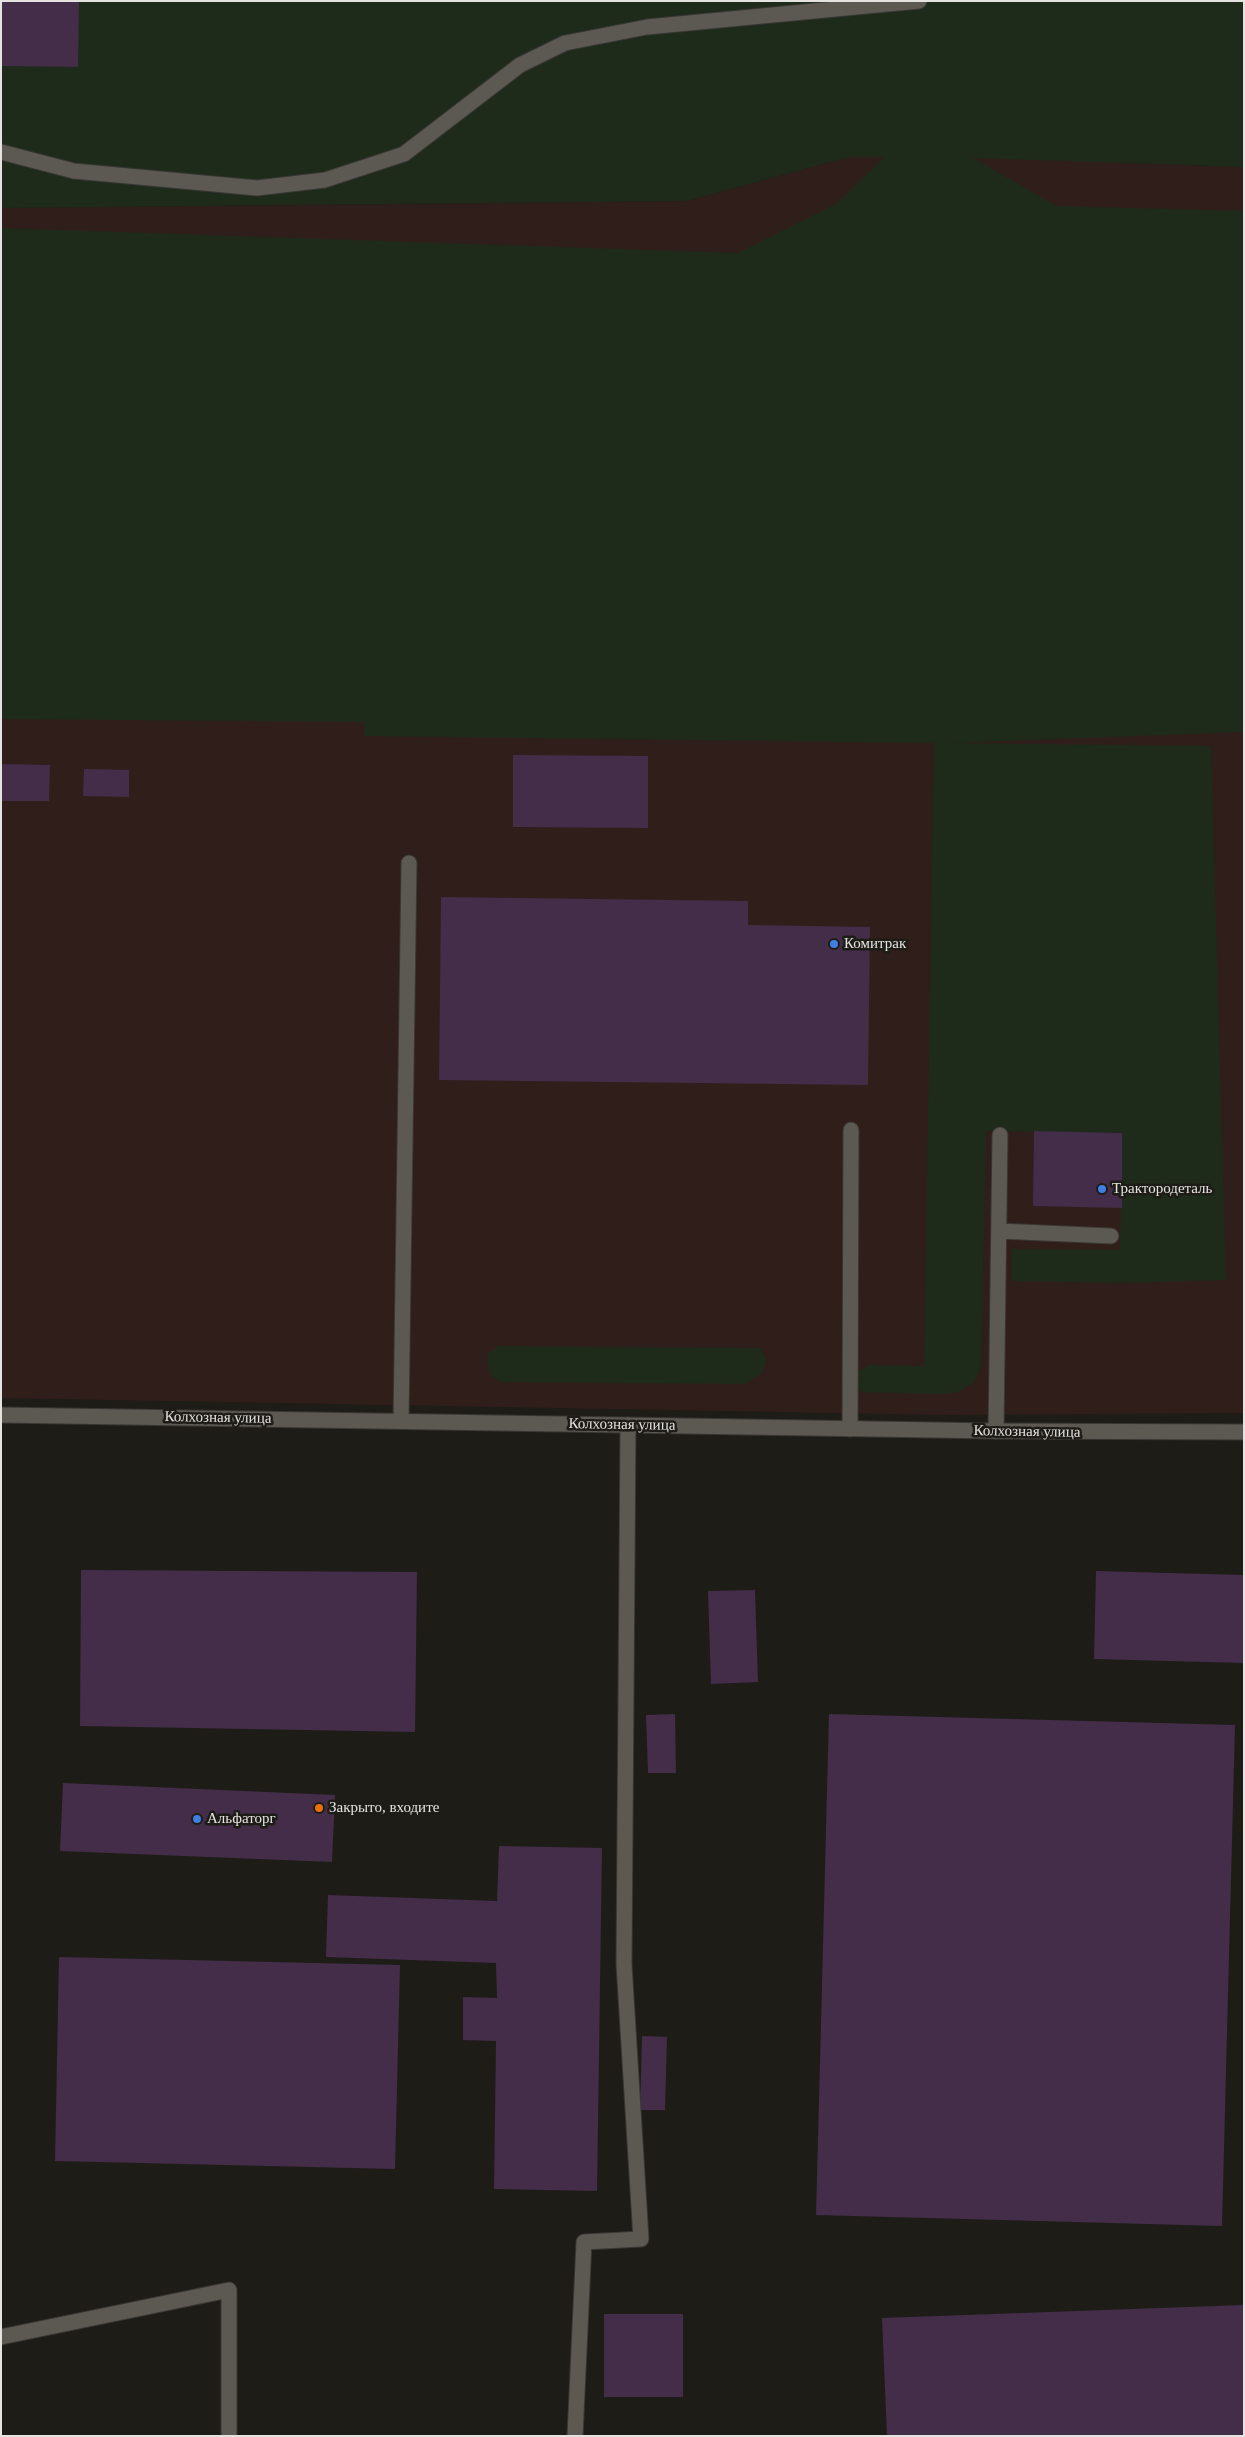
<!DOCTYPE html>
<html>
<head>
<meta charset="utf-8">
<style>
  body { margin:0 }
  #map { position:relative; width:1245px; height:2437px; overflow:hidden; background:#1e1c17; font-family:Georgia,serif }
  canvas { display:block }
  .frame { position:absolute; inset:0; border:2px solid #e5e3e0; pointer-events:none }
</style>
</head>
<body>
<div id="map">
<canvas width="1245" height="2437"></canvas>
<div class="frame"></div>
</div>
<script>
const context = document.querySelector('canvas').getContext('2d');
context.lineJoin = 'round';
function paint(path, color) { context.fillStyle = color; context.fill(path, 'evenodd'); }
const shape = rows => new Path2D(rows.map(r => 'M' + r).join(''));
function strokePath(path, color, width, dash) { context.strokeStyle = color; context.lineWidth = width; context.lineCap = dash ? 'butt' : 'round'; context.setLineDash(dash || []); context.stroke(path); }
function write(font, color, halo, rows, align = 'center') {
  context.font = font + ' Georgia,serif'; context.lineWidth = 5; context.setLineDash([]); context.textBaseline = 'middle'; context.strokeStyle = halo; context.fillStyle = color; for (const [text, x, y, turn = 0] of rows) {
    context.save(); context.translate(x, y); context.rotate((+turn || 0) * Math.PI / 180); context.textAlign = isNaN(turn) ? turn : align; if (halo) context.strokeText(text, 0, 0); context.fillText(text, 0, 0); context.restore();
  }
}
paint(shape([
  [849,157,985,157,1244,167,1244,1413,946,1415,1,1398,1,208,687,201]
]), '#301e1a');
paint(shape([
  [1,1,1244,1,1244,167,973,158,1057,206,1244,211,1244,732,950,743,1211,746,1226,1280,1120,1283,1012,1281,1012,1249,1120,1250,1122,1133,986,1131,981,1365,974,1383,956,1393,936,1394,861,1392,858,1386,859,1371,869,1365,924,1366,934,743,364,736,364,722,1,719,1,228,738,253,836,204,884,157,849,157,687,201,1,208],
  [499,1346,760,1348,766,1359,763,1372,745,1384,500,1382,491,1375,487,1363,488,1353]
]), '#1e2b1b');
paint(shape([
  [1,1,79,1,78,67,1,66],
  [513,755,648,756,648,828,513,827],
  [1,764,50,765,49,801,1,801],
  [84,769,129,770,129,797,83,796],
  [441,897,748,901,748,925,870,927,868,1085,439,1080],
  [1034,1131,1122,1133,1122,1208,1033,1206],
  [81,1570,417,1572,415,1732,80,1726],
  [1096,1571,1244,1575,1244,1663,1094,1659],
  [755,1590,758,1682,711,1684,708,1591],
  [675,1714,676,1773,648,1773,646,1715],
  [829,1714,1235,1725,1222,2226,816,2215],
  [63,1783,335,1795,332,1862,60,1851],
  [499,1846,602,1848,597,2191,494,2189,496,2041,463,2040,463,1997,497,1998,496,1963,326,1957,328,1895,497,1901],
  [59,1957,400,1965,395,2169,55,2161],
  [642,2036,667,2037,665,2110,640,2110],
  [1244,2305,1244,2436,887,2436,882,2318],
  [604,2314,683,2314,683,2397,604,2397]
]), '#432d49');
const lane = shape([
  [1,152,74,171,257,188,325,180,404,154,520,65,565,43,647,27,919,1],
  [999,1231,1111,1236],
  [401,1421,409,863],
  [850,1429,851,1130],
  [996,1431,1000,1135],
  [1,2337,229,2290,229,2436],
  [575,2436,584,2242,641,2239,624,1964,628,1425]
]);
const secondary = shape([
  [1,1415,996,1431,1244,1432]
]);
strokePath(lane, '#393734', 17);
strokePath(secondary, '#393734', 17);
strokePath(lane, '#5c5953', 15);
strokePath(secondary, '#5c5953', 15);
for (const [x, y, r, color] of [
  [834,944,5,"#3f7fe0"],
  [1102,1189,5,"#3f7fe0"],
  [319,1808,5,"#e8710a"],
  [197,1819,5,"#3f7fe0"]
]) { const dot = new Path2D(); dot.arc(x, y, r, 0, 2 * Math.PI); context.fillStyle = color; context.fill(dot); strokePath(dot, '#1e1c17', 2); }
write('15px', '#e5e3e0', '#1e1c17', [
  ["Комитрак",844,944],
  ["Трактородеталь",1112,1189],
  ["Закрыто, входите",329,1808],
  ["Альфаторг",207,1819]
], 'left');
write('15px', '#e5e3e0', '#1e1c17', [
  ["Колхозная улица",218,1418,1],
  ["Колхозная улица",622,1425,1],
  ["Колхозная улица",1027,1432,1]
]);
</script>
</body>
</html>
